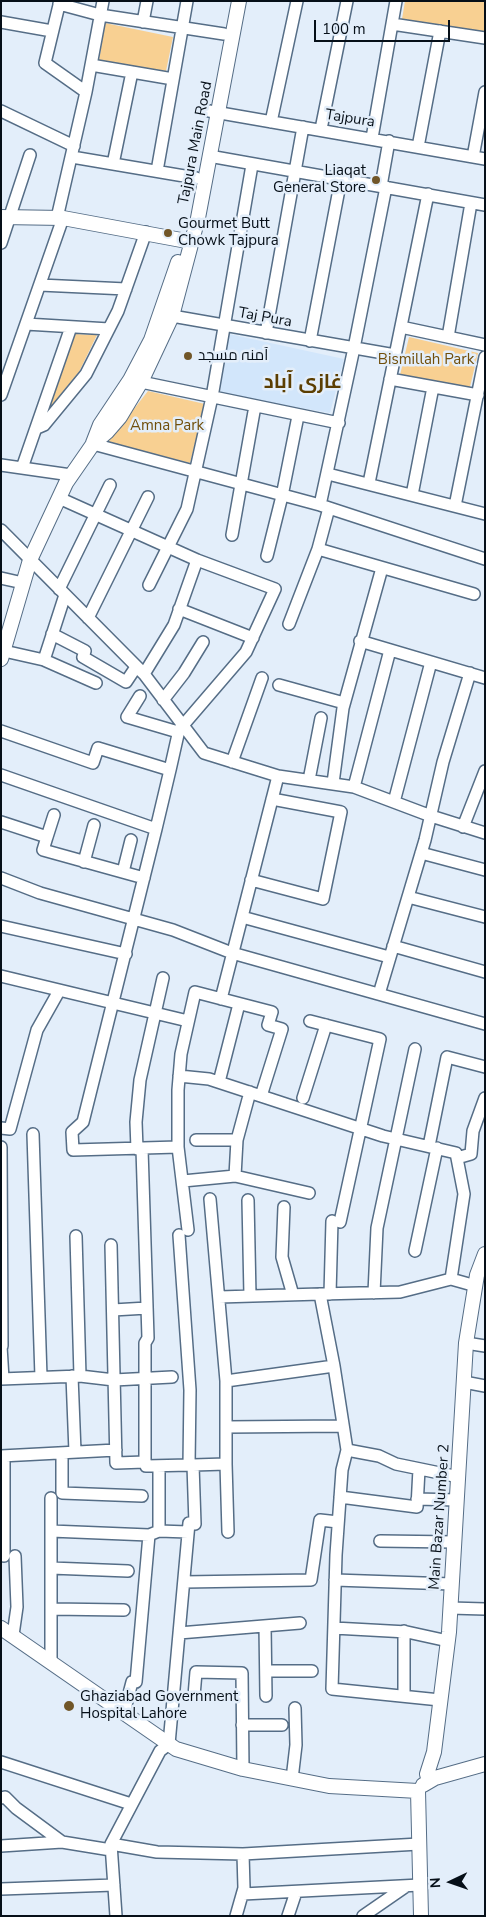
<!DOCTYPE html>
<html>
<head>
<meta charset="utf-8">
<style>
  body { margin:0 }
  #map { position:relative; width:486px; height:1917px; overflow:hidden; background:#e3eefa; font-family:"Nunito Sans",sans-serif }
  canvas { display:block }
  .frame { position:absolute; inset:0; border:2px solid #060f18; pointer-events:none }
  .north { position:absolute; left:426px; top:1857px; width:50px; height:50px; -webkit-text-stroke:4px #e3eefa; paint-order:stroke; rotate:267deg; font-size:14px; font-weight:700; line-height:20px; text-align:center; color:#060f18 }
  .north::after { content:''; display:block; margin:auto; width:18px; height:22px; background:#060f18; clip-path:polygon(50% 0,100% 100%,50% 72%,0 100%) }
  .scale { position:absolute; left:314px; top:20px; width:136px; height:22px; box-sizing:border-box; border:2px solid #060f18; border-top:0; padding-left:6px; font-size:15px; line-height:18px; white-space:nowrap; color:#060f18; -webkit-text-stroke:4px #e3eefa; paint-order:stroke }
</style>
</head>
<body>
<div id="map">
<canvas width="486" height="1917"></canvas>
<div class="frame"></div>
<div class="north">N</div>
<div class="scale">100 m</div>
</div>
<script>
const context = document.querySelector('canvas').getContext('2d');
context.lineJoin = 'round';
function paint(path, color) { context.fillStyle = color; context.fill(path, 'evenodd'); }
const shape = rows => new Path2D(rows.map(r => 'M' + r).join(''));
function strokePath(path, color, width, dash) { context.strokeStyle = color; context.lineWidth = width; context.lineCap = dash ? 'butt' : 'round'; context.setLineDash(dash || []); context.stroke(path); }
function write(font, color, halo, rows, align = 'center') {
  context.font = font + ' "Nunito Sans",Cairo,sans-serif'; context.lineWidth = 5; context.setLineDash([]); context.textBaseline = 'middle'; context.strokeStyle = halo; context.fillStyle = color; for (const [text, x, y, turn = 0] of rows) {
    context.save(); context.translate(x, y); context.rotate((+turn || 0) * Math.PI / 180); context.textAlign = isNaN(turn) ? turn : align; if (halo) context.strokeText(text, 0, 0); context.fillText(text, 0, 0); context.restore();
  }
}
paint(shape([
  [229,334,344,359,330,413,220,394]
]), '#d2e6fb');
paint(shape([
  [405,1,485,1,485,32,402,19],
  [105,23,173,37,166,71,99,61],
  [74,334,97,335,79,372,42,417],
  [409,337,478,353,470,387,400,375],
  [148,391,205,404,190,463,108,442]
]), '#f8d092');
const minor = shape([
  [59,4,100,15,224,34],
  [1,22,52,31],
  [143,22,147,1],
  [392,24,485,38],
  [91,65,173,79],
  [86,92,103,1],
  [1,111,74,146],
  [209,111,485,159],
  [271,122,297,1],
  [321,129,347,1],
  [372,138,396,1],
  [418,147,440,31],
  [209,156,485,205],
  [72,157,196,178],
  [473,157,485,92],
  [113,164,132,72],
  [157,171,187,1],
  [381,186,389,141],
  [57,218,86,92,45,63,60,1],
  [1,243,30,155],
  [40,285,126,289],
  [172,316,395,355],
  [26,324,109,329],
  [401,327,485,345],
  [266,333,303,127],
  [448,337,471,203],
  [310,341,341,179],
  [390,379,478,395],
  [141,382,339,423],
  [1,395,63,218],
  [37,428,44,425,86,374,118,311,146,232],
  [93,444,320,505,485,559],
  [1,465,71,475],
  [22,468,71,327],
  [328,474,485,514],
  [369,483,428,194],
  [412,495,433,387],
  [59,498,197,560],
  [320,505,354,348,386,187],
  [455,506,485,357],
  [329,508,318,549,474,594],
  [1,530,144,674,204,753,278,776,354,787,431,816,485,833],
  [232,535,255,406],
  [267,556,282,496,298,416],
  [1,578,23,583],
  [149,585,187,509,212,397,252,165],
  [59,589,110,485],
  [179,609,253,638],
  [88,618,148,497],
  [289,624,318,549],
  [52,634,85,651,83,657,126,682,136,667],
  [360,641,485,678],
  [4,651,44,660,96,683],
  [44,660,65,595],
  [144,674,174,625,197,560,275,589,246,652,179,730,170,770],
  [279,685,344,703],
  [140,696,127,717,178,732],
  [163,700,184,673,203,642],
  [1,731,93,763,98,748,170,770,156,829],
  [232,762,262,678],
  [1,775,156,829,83,1122,72,1132,73,1150,178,1147],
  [309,780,321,718],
  [333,783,343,708,382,568],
  [354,787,390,650],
  [394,802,431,662],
  [1,822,47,837,43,850,144,878],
  [463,827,485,771],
  [47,837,54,815],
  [421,853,485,870],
  [84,862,94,825],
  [123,872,131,840],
  [1,878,40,893,173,930,232,953,485,1024],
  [251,880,323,899,341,812,272,799],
  [408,897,485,917],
  [242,917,389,957],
  [1,926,126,954],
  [393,946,485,972],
  [1,976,188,1021],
  [379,994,425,840,443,762,470,673],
  [221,999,278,776],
  [310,1021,380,1039,340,1222],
  [179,1076,209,1079,383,1136,456,1153,464,1194,451,1279,476,1286],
  [219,1082,239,1004],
  [303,1098,326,1025],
  [1,1128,10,1129,37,1030,59,991],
  [33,1134,41,1377],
  [196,1140,237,1140],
  [429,1146,447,1057,485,1067],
  [1,1147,2,1346],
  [137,1149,136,1122,140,1080,163,978],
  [142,1149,148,1338,145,1343,145,1462],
  [457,1158,471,1154,473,1131,485,1098],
  [235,1176,237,1140,250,1092],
  [183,1181,235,1176,309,1193],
  [210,1199,226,1381,226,1464],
  [248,1200,250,1296],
  [284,1207,282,1257,293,1295],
  [188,1230,178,1147,178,1090,181,1054,195,992,272,1012,268,1025,282,1029,261,1096],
  [76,1236,80,1376],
  [111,1245,116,1463,145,1462,146,1466,189,1465],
  [415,1251,437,1148],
  [374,1293,377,1228,415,1049],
  [330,1294,332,1221],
  [219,1297,320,1294],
  [113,1310,147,1308],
  [466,1343,485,1346],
  [1,1346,3,1379],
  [334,1366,320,1294,400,1292,451,1279],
  [72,1376,75,1452],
  [1,1379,80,1376,114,1380,172,1377],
  [226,1381,334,1366,347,1450],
  [464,1382,485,1386],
  [227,1427,343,1426],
  [62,1453,62,1493,142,1496],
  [1,1456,116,1450],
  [4,1456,4,1556],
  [193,1465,226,1464,228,1532],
  [159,1466,159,1531],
  [340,1497,417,1507,419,1469],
  [51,1498,51,1533],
  [417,1499,457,1500],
  [380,1541,454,1542],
  [51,1568,128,1571],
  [335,1580,452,1584],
  [184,1582,311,1580,320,1520,338,1522],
  [450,1608,485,1609],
  [51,1609,124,1610],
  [265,1626,266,1696],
  [334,1628,407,1632,448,1641],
  [404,1631,404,1696],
  [179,1633,300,1623],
  [13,1635,17,1607,15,1556],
  [51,1663,51,1531,149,1535],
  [266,1671,312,1671],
  [194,1696,196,1672,242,1673,243,1769],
  [440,1700,332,1689,336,1555,342,1470,347,1450,379,1456,396,1464,459,1477],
  [124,1713,132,1682,136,1682,149,1535,159,1531,188,1532],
  [242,1725,282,1725],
  [1,1762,131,1804],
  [292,1779,296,1745,295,1708],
  [1,1798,5,1797,16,1808,62,1842],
  [111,1844,157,1852,243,1854,419,1844],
  [1,1846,62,1842,111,1850],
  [1,1889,114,1885],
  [243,1894,420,1885],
  [116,1916,111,1844,160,1751,169,1744,189,1523,195,1524,193,1465,189,1465,190,1390,179,1235],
  [236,1916,244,1888,243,1854],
  [288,1916,296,1892],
  [363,1916,405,1887]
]);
const tertiary = shape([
  [1,217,63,218,192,242],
  [93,443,100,425,130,380,151,340,178,262],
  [1,659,30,560,66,483,93,444,107,432,120,417,141,382,172,316,198,218,239,1],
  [1,1628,176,1749,243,1769,329,1786,418,1791],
  [429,1781,427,1774,434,1752,449,1632,466,1343,477,1275,485,1254],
  [423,1785,435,1778,485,1764],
  [418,1791,421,1916]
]);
strokePath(minor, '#556d86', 14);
strokePath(tertiary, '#556d86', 16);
strokePath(minor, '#fff', 11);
strokePath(tertiary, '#fff', 14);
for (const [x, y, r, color] of [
  [376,180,5,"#715628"],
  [168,233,5,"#715628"],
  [188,356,5,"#715628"],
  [69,1706,6,"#715628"]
]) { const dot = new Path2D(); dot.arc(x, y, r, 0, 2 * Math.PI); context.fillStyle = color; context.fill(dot); strokePath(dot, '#e3eefa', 2); }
write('15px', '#060f18', '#e3eefa', [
  ["Tajpura",350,119,9],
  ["Tajpura Main Road",196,143,-79],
  ["Taj Pura",265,318,10],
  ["Main Bazar Number 2",440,1517,-86]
]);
write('15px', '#060f18', '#e3eefa', [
  ["Liaqat",366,171,"right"],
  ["General Store",366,188,"right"],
  ["Gourmet Butt",178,224],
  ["Chowk Tajpura",178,241],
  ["آمنہ مسجد",198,356],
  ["Ghaziabad Government",80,1697],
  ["Hospital Lahore",80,1714]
], 'left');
write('15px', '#714f0b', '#e3eefa', [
  ["Bismillah Park",426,360],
  ["Amna Park",167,426]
]);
write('bold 20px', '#5b3e01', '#e3eefa', [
  ["غازى آباد",303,383]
]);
</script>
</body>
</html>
